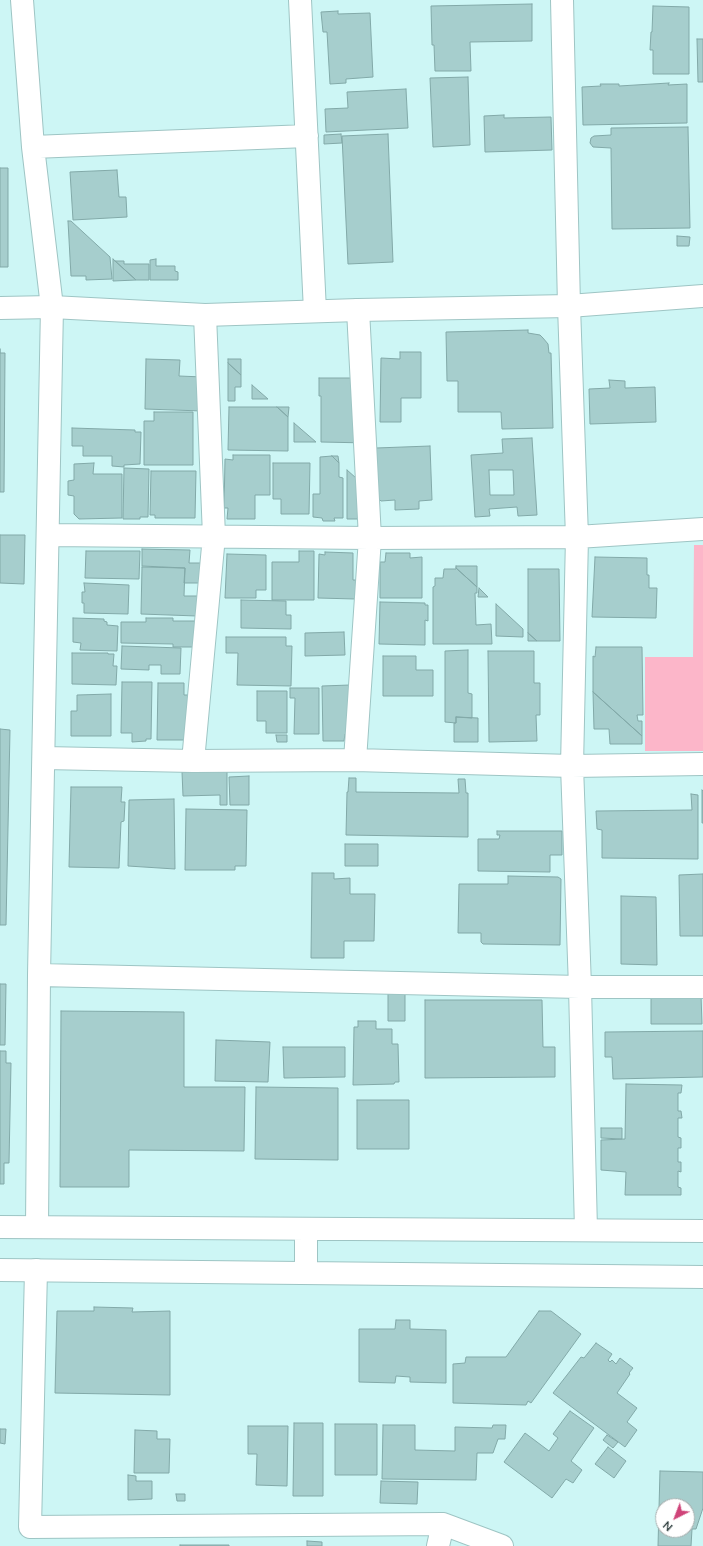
<!DOCTYPE html>
<html>
<head>
<meta charset="utf-8">
<style>
  body { margin:0 }
  #map { position:relative; width:703px; height:1546px; overflow:hidden; background:#cdf6f5; font-family:Mulish,sans-serif }
  canvas { display:block }
  .north { position:absolute; left:655px; top:1498px; width:40px; height:40px; box-sizing:border-box; background:#fff; border:1px solid #a6acac; border-radius:50%; rotate:222deg; font-size:11px; font-weight:700; line-height:16px; text-align:center; color:#203030 }
  .north::after { content:''; display:block; margin:auto; width:14px; height:18px; background:#cf4479; clip-path:polygon(50% 0,100% 100%,50% 72%,0 100%) }
</style>
</head>
<body>
<div id="map">
<canvas width="703" height="1546"></canvas>
<div class="north">N</div>
</div>
<script>
const context = document.querySelector('canvas').getContext('2d');
context.lineJoin = 'round';
function paint(path, color) { context.fillStyle = color; context.fill(path, 'evenodd'); }
const shape = rows => new Path2D(rows.map(r => 'M' + r).join(''));
function strokePath(path, color, width, dash) { context.strokeStyle = color; context.lineWidth = width; context.lineCap = dash ? 'butt' : 'round'; context.setLineDash(dash || []); context.stroke(path); }
paint(shape([
  [694,545,703,545,703,751,645,751,645,657,693,657]
]), '#fcb6c9');
const building = shape([
  [532,4,532,41,470,42,471,71,435,71,434,45,432,45,431,6,532,4],
  [653,6,689,7,689,74,653,74,653,50,650,50,651,32,652,32,653,6],
  [338,11,338,14,370,13,373,77,346,79,346,83,330,84,327,32,323,32,321,12,338,11],
  [697,39,703,39,703,82,698,82,697,39],
  [468,77,470,145,433,147,430,78,468,77],
  [669,83,668,85,687,84,687,123,583,125,582,87,601,86,600,84,619,84,619,86,669,83],
  [406,89,408,128,326,132,325,109,348,108,347,92,406,89],
  [504,115,504,118,551,117,552,150,485,152,484,116,504,115],
  [688,127,690,228,612,229,611,148,593,147,590,143,591,138,594,136,611,135,611,128,688,127],
  [341,134,342,143,324,144,324,135,341,134],
  [388,134,393,262,348,264,342,136,388,134],
  [0,168,8,168,8,267,0,267,0,168],
  [117,170,119,197,126,197,127,217,73,220,70,172,117,170],
  [68,221,71,221,110,257,112,279,86,280,86,276,71,276,68,221],
  [677,236,690,237,689,246,677,246,677,236],
  [113,259,136,280,113,281,113,259],
  [156,259,156,266,175,266,175,271,178,272,178,280,150,280,150,260,156,259],
  [115,261,124,261,124,264,149,264,149,280,136,280,115,261],
  [528,330,528,333,540,335,543,338,548,344,549,353,551,353,553,428,502,429,501,412,458,412,458,381,447,381,446,332,528,330],
  [0,349,0,353,5,353,4,492,0,492,0,349],
  [400,352,421,352,421,398,401,398,401,422,380,422,381,358,400,359,400,352],
  [146,359,180,360,179,376,203,377,202,411,145,409,146,359],
  [228,359,241,359,241,375,228,363,228,359],
  [228,363,241,375,241,387,235,387,235,401,228,401,228,363],
  [319,378,368,378,368,443,321,442,321,396,319,396,319,378],
  [609,380,625,381,625,388,655,387,656,422,590,424,589,389,610,388,609,380],
  [252,385,268,399,252,399,252,385],
  [229,407,277,407,288,417,288,451,228,450,229,407],
  [277,407,289,407,288,417,277,407],
  [154,412,193,412,193,465,144,465,144,421,154,421,154,412],
  [294,423,316,442,294,442,294,423],
  [72,428,135,430,135,432,141,432,140,464,124,465,124,467,112,466,112,456,83,456,83,446,72,446,72,428],
  [532,438,537,515,518,516,517,507,489,509,490,516,475,517,471,455,503,453,502,439,532,438],
  [430,446,432,500,419,501,419,509,395,510,395,500,381,501,377,497,376,448,430,446],
  [233,455,270,455,270,495,255,495,255,519,227,519,228,508,224,508,225,459,233,460,233,455],
  [332,456,339,463,339,477,343,478,343,518,334,518,335,521,323,521,322,518,313,517,313,494,320,494,320,457,332,456],
  [332,456,338,456,339,463,332,456],
  [94,463,93,474,122,474,122,518,79,519,74,514,74,496,68,495,68,481,74,480,74,464,94,463],
  [273,463,310,463,309,514,281,514,281,499,273,499,273,463],
  [124,468,149,469,148,517,140,517,140,519,123,519,124,468],
  [347,470,374,494,373,519,347,519,347,470],
  [489,470,513,470,514,495,490,495,489,470],
  [151,471,196,471,195,518,155,518,155,515,150,515,151,471],
  [0,535,25,535,24,584,0,583,0,535],
  [142,549,190,550,189,563,202,563,201,583,184,583,185,568,142,566,142,549],
  [86,551,140,551,139,579,85,578,86,551],
  [299,551,314,551,314,600,272,600,272,562,299,562,299,551],
  [325,552,353,553,353,580,356,580,355,599,318,598,319,554,325,555,325,552],
  [386,553,410,553,410,558,422,557,422,598,380,598,380,562,385,562,386,553],
  [227,554,266,555,266,590,256,590,256,598,225,598,227,554],
  [595,557,647,558,647,575,649,575,649,588,657,588,656,618,592,617,595,557],
  [456,566,477,566,477,587,456,568,456,566],
  [142,567,185,568,184,596,198,596,197,616,141,614,142,567],
  [456,568,477,587,477,593,475,593,476,625,491,624,492,644,433,644,433,587,435,586,435,578,443,578,444,569,456,569,456,568],
  [528,569,559,569,560,641,537,641,528,633,528,569],
  [84,583,129,585,128,614,84,613,84,603,82,603,82,592,85,592,84,583],
  [479,588,488,597,478,597,479,588],
  [241,600,286,601,286,615,291,615,291,629,241,628,241,600],
  [380,602,425,603,425,605,428,605,428,621,425,620,425,645,379,644,380,602],
  [496,604,523,629,523,637,496,636,496,604],
  [73,618,104,619,104,621,107,622,107,625,118,626,117,651,80,650,81,643,73,642,73,618],
  [146,618,173,618,173,621,200,621,199,647,173,647,173,644,121,643,121,622,146,622,146,618],
  [344,632,345,655,305,656,305,633,344,632],
  [528,633,537,641,528,641,528,633],
  [226,637,286,637,286,646,292,646,291,686,237,685,238,653,226,653,226,637],
  [122,646,181,648,180,674,161,674,161,665,149,665,149,670,121,669,122,646],
  [596,647,642,647,643,715,637,715,638,721,642,721,642,736,593,692,593,656,595,657,596,647],
  [468,650,468,693,472,694,472,718,456,717,456,723,445,722,445,651,468,650],
  [488,651,534,651,534,683,540,683,540,715,536,715,537,741,489,742,488,651],
  [72,653,108,653,108,654,114,654,113,666,117,666,116,685,72,684,72,653],
  [383,656,416,656,416,670,433,670,433,696,383,696,383,656],
  [122,682,152,682,151,739,146,739,146,741,132,742,132,733,121,733,122,682],
  [158,683,184,683,184,695,197,695,188,740,157,740,158,683],
  [350,685,350,734,345,734,344,741,323,741,322,686,350,685],
  [290,688,319,688,319,734,294,734,295,698,290,698,290,688],
  [257,691,287,691,287,733,266,733,266,721,257,721,257,691],
  [593,692,642,736,642,744,610,744,609,729,594,729,593,692],
  [111,694,111,736,71,736,71,711,77,711,77,695,111,694],
  [456,717,478,718,478,742,454,742,454,723,456,723,456,717],
  [0,729,10,730,6,925,0,925,0,729],
  [276,735,287,735,287,742,277,742,276,735],
  [227,771,227,805,220,805,220,795,183,796,182,772,227,771],
  [249,776,249,805,230,805,229,777,249,776],
  [349,778,356,778,356,792,459,793,458,779,465,779,466,793,468,793,468,837,346,835,347,792,348,792,349,778],
  [71,787,122,787,121,802,125,802,124,821,121,822,119,868,69,867,71,787],
  [702,790,703,791,703,823,702,823,702,790],
  [691,794,698,795,698,859,602,858,602,830,597,829,596,811,692,810,691,794],
  [174,799,175,869,128,866,129,800,174,799],
  [186,809,247,810,246,866,235,866,235,870,185,870,186,809],
  [497,831,562,831,562,855,550,855,550,872,478,871,478,839,499,839,500,835,497,835,497,831],
  [345,844,378,844,378,866,345,866,345,844],
  [312,873,334,873,334,879,350,878,350,894,375,894,374,941,344,941,344,958,311,958,312,873],
  [703,874,703,936,680,936,679,875,703,874],
  [508,876,558,877,561,879,560,945,483,944,481,942,481,933,458,933,459,884,508,884,508,876],
  [621,896,656,897,657,965,621,964,621,896],
  [0,984,6,984,5,1045,0,1045,0,984],
  [388,993,405,993,405,1021,388,1021,388,993],
  [651,995,701,995,702,1024,651,1024,651,995],
  [425,1000,542,1000,543,1047,555,1047,555,1077,425,1078,425,1000],
  [61,1011,184,1012,184,1087,245,1087,244,1151,129,1150,129,1187,60,1187,61,1011],
  [358,1021,376,1021,376,1029,392,1029,392,1044,398,1044,399,1082,395,1082,394,1084,353,1085,354,1027,358,1027,358,1021],
  [703,1031,703,1077,613,1079,612,1057,605,1057,605,1032,703,1031],
  [216,1040,270,1042,268,1082,215,1081,216,1040],
  [283,1047,345,1047,345,1077,284,1078,283,1047],
  [0,1051,6,1051,6,1063,11,1063,9,1163,4,1163,4,1184,0,1184,0,1051],
  [626,1084,682,1085,681,1093,678,1093,678,1111,681,1111,682,1118,678,1118,678,1137,681,1138,681,1148,678,1148,678,1162,681,1162,681,1172,678,1171,678,1187,681,1188,681,1195,625,1195,626,1172,601,1170,601,1140,625,1139,626,1084],
  [256,1087,338,1088,338,1160,255,1159,256,1087],
  [357,1100,409,1100,409,1149,357,1149,357,1100],
  [601,1128,622,1128,622,1139,601,1138,601,1128],
  [94,1307,133,1308,132,1312,170,1311,170,1395,55,1393,57,1311,94,1311,94,1307],
  [539,1311,551,1311,581,1334,531,1403,528,1401,526,1405,453,1403,453,1364,465,1363,466,1357,506,1357,539,1311],
  [396,1320,410,1320,410,1329,446,1330,446,1383,410,1382,410,1377,396,1376,395,1383,359,1382,359,1329,395,1329,396,1320],
  [596,1343,612,1354,608,1360,610,1362,612,1360,616,1364,620,1358,633,1368,629,1373,630,1374,617,1393,637,1408,627,1422,637,1430,625,1447,553,1393,581,1357,584,1358,596,1343],
  [570,1411,594,1428,571,1461,582,1470,573,1483,566,1479,552,1498,504,1462,525,1433,549,1451,558,1438,553,1434,570,1411],
  [294,1423,323,1423,323,1496,293,1496,294,1423],
  [335,1424,377,1424,377,1475,335,1475,335,1424],
  [383,1425,415,1425,415,1450,455,1451,455,1427,492,1428,493,1425,506,1425,505,1439,498,1439,493,1453,477,1453,476,1480,382,1479,383,1425],
  [248,1426,288,1426,287,1486,256,1485,257,1454,248,1454,248,1426],
  [0,1429,6,1429,5,1444,0,1443,0,1429],
  [135,1430,157,1431,157,1439,170,1439,169,1473,134,1473,135,1430],
  [607,1435,618,1442,613,1448,603,1440,607,1435],
  [608,1447,626,1461,614,1478,595,1464,608,1447],
  [660,1471,703,1472,703,1508,696,1529,692,1529,691,1546,658,1546,660,1471],
  [663,1506,687,1506,687,1530,663,1530,663,1506],
  [128,1475,136,1476,136,1481,152,1481,152,1499,128,1500,128,1475],
  [381,1481,418,1482,417,1504,380,1503,381,1481],
  [176,1494,185,1494,185,1501,177,1501,176,1494],
  [307,1541,322,1542,322,1546,307,1546,307,1541],
  [180,1545,229,1545,229,1546,180,1546,180,1545]
]);
paint(building, '#a6cecd');
strokePath(building, '#82a9a8', 1);
const minor = shape([
  [22,0,33,147,52,307,39,975,37,1227],
  [300,0,315,311],
  [562,0,569,306,577,537,572,766,580,987,586,1230],
  [33,147,307,136],
  [48,535,370,538,577,537,703,529],
  [44,758,193,761,355,760,572,766,703,764],
  [355,760,370,538,358,310],
  [193,761,214,536,205,315],
  [39,975,580,987,703,987],
  [36,1270,30,1527,443,1524,502,1546],
  [438,1546,443,1524]
]);
const tertiary = shape([
  [0,308,52,307,205,315,358,310,569,306,703,296],
  [0,1227,703,1231],
  [0,1270,703,1277],
  [306,1273,306,1229]
]);
strokePath(minor, '#9ec5c4', 24);
strokePath(tertiary, '#9ec5c4', 24);
strokePath(minor, '#fff', 22);
strokePath(tertiary, '#fff', 22);
</script>
</body>
</html>
